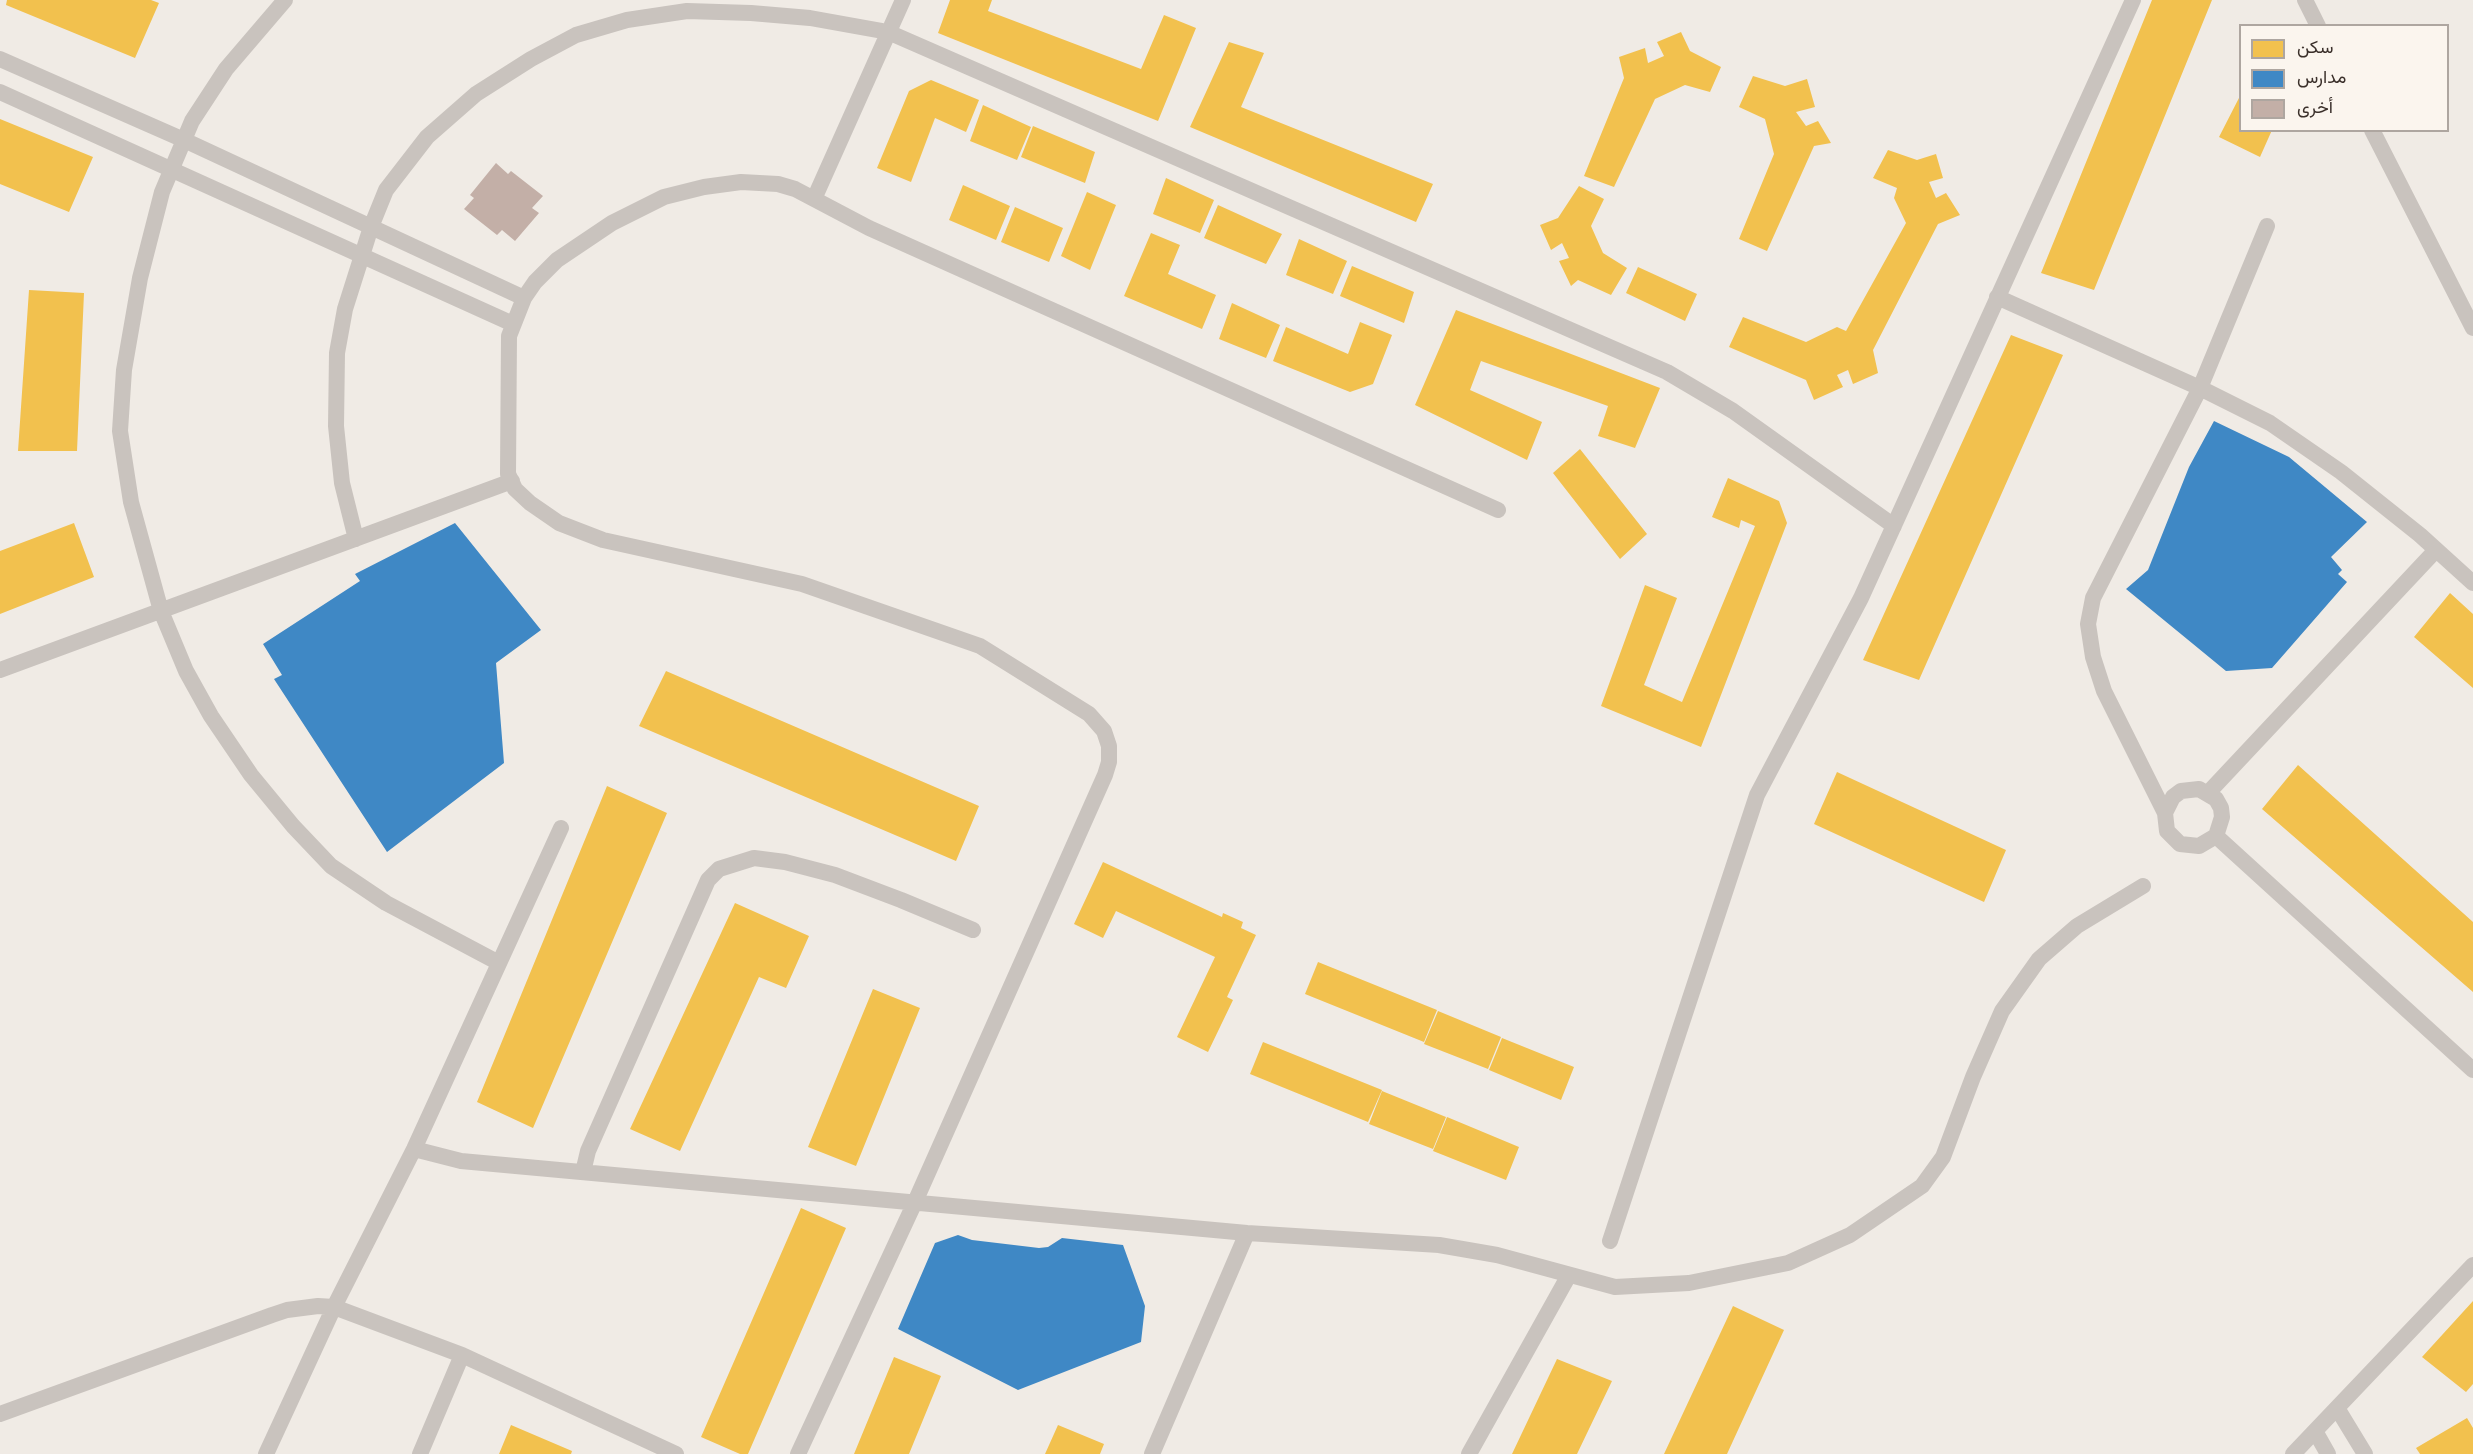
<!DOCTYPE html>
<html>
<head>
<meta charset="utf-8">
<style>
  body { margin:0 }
  #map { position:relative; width:2473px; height:1454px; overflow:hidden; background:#f0ebe5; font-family:Mulish,Vazirmatn,sans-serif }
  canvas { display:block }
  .legend { position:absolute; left:2239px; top:24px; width:210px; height:108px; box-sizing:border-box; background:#fbf5ee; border:2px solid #aea6a0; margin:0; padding:8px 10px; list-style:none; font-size:18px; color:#3b302b }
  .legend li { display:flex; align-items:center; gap:12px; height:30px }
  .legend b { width:30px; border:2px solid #aea6a0 }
</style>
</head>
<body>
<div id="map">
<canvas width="2473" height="1454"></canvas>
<ul class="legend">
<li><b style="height:16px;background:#f2c14e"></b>سكن</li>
<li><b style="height:16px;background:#3f88c5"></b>مدارس</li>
<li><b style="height:16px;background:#c3afa7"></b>أخرى</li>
</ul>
</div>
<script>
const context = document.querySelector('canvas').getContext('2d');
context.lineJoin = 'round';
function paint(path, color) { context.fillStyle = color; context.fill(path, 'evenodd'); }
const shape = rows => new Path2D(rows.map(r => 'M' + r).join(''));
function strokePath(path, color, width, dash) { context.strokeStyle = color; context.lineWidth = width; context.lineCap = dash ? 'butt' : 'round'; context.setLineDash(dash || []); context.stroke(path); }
paint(shape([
  [7,0,151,0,159,3,135,58,6,5],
  [950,0,992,0,988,11,1141,69,1164,15,1196,28,1158,121,938,33],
  [2152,0,2212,0,2094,290,2041,273],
  [1681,32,1690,51,1721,67,1710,92,1685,85,1655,99,1614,187,1584,176,1624,78,1619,57,1645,48,1648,63,1664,56,1657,42],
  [1229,42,1264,53,1241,107,1433,184,1416,222,1190,127],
  [1753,76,1785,86,1807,79,1815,107,1796,112,1806,126,1818,121,1831,143,1814,146,1767,251,1739,239,1774,154,1765,119,1739,107],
  [931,80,979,100,966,132,935,118,911,182,877,168,909,91],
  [2240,96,2240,130,2272,130,2260,157,2219,137],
  [983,105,1031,127,1017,160,970,141],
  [0,119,93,157,69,212,0,184],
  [1033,126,1095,152,1085,183,1021,157],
  [1888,150,1917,160,1936,154,1943,178,1929,182,1936,198,1946,193,1960,215,1938,224,1873,350,1878,373,1853,384,1848,370,1837,375,1843,387,1814,400,1806,380,1729,347,1743,317,1806,342,1837,327,1846,331,1906,223,1894,198,1897,188,1873,178],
  [1166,178,1214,200,1200,233,1153,214],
  [963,185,1010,206,996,240,949,220],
  [1579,186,1604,199,1591,226,1603,253,1627,268,1611,295,1578,280,1571,286,1559,261,1569,258,1562,243,1551,250,1540,225,1558,218],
  [1087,192,1116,205,1090,270,1061,256],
  [1218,205,1282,234,1266,264,1204,238],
  [1015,207,1063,228,1049,262,1001,242],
  [1151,233,1180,245,1168,274,1216,295,1202,329,1124,296],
  [1299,239,1347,261,1333,294,1286,275],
  [1352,266,1414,292,1404,323,1340,296],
  [1638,267,1697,294,1685,321,1626,293],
  [29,290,84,293,77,451,18,451],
  [1232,303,1280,325,1266,358,1219,339],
  [1456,310,1660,388,1635,448,1598,436,1608,406,1481,361,1470,390,1542,422,1527,460,1415,405],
  [1360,322,1392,335,1373,384,1350,392,1273,361,1286,327,1348,354],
  [2011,335,2063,355,1919,680,1863,660],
  [1580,449,1647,534,1620,559,1553,473],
  [1728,478,1779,501,1787,523,1701,747,1601,706,1645,585,1677,598,1644,685,1682,702,1755,526,1741,520,1739,528,1712,517],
  [74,523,94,577,0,614,0,551],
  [2450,593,2473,614,2473,688,2414,637],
  [666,671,979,806,956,861,639,726],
  [2298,765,2473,922,2473,992,2262,809],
  [1837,772,2006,850,1984,902,1814,824],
  [607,786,667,813,533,1128,477,1102],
  [1103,862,1222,917,1223,913,1243,922,1241,928,1256,935,1227,997,1233,1000,1208,1052,1177,1037,1215,957,1116,911,1103,938,1074,924],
  [735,903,809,936,786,988,759,977,680,1151,630,1129],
  [1318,962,1437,1010,1424,1042,1305,994],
  [873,989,920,1008,856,1166,808,1147],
  [1438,1011,1501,1037,1488,1069,1424,1044],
  [1502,1038,1574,1067,1561,1100,1489,1070],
  [1263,1042,1382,1090,1368,1122,1250,1074],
  [1382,1091,1446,1117,1433,1149,1369,1124],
  [1447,1117,1519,1147,1506,1180,1433,1151],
  [801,1208,846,1228,748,1454,740,1454,701,1437],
  [2473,1301,2473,1384,2466,1392,2422,1357],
  [1733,1306,1784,1330,1727,1454,1664,1454],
  [894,1357,941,1376,909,1454,854,1454],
  [1557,1359,1612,1381,1577,1454,1512,1454],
  [2467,1418,2473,1428,2473,1454,2420,1454,2416,1448],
  [511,1425,572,1451,571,1454,499,1454],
  [1058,1425,1104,1444,1100,1454,1045,1454]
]), '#f2c14e');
paint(shape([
  [2214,421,2289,457,2367,522,2331,557,2342,570,2338,574,2347,582,2272,668,2226,671,2126,589,2148,570,2189,467],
  [455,523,541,630,496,663,504,763,387,852,274,679,282,675,263,644,360,581,355,574],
  [958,1235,972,1240,1039,1248,1048,1247,1062,1238,1123,1245,1145,1306,1141,1342,1018,1390,898,1329,935,1243]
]), '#3f88c5');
paint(shape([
  [496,163,508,174,511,171,543,196,532,208,539,213,515,241,502,230,497,235,464,209,474,198,470,195]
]), '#c3afa7');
strokePath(shape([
  [285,0,226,69,192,121,162,192,140,278,124,370,120,431,131,502,161,611,186,671,211,716,251,775,293,826,331,866,386,903,499,963],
  [2305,0,2318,26],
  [0,59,184,140,524,298],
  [0,92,513,324],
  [2372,130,2473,328],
  [814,199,903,0],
  [1997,297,2200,388,2270,423,2341,472,2420,535,2473,583],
  [356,539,342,483,336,426,337,353,345,309,371,227,386,190,427,137,476,94,531,59,576,35,627,20,687,11,751,13,810,18,888,32,1667,372,1733,411,1894,526],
  [0,670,512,481],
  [2208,793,2436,550],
  [2165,813,2173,797,2181,791,2199,789,2216,799,2221,808,2222,817,2216,836,2199,846,2180,844,2167,831,2165,813,2104,691,2093,657,2088,624,2093,598,2200,388,2267,226],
  [2216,836,2473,1070],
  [414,1149,461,1161,1247,1233,1439,1245,1497,1255,1615,1287,1689,1283,1788,1263,1850,1235,1922,1186,1943,1157,1973,1077,2002,1011,2039,959,2077,926,2143,886],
  [583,1172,588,1151,708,880,719,869,754,858,785,862,835,875,901,900,973,930],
  [1610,1241,1757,795,1861,598,2133,0],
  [2337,1408,2365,1454],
  [0,1414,272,1315,287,1310,318,1306,334,1307,462,1355,676,1454],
  [2315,1431,2328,1454],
  [266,1454,334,1307,414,1149,561,828],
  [420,1454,462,1355],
  [798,1454,915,1202,1105,775,1109,762,1109,746,1104,731,1089,714,980,646,802,584,603,540,559,523,530,503,515,489,508,474,509,336,524,298,535,282,557,260,612,223,664,197,704,187,741,182,778,184,795,189,869,228,1498,510],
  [1152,1454,1247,1233],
  [1469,1454,1569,1275],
  [2293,1454,2473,1265]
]), '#c9c3be', 16);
</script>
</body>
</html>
